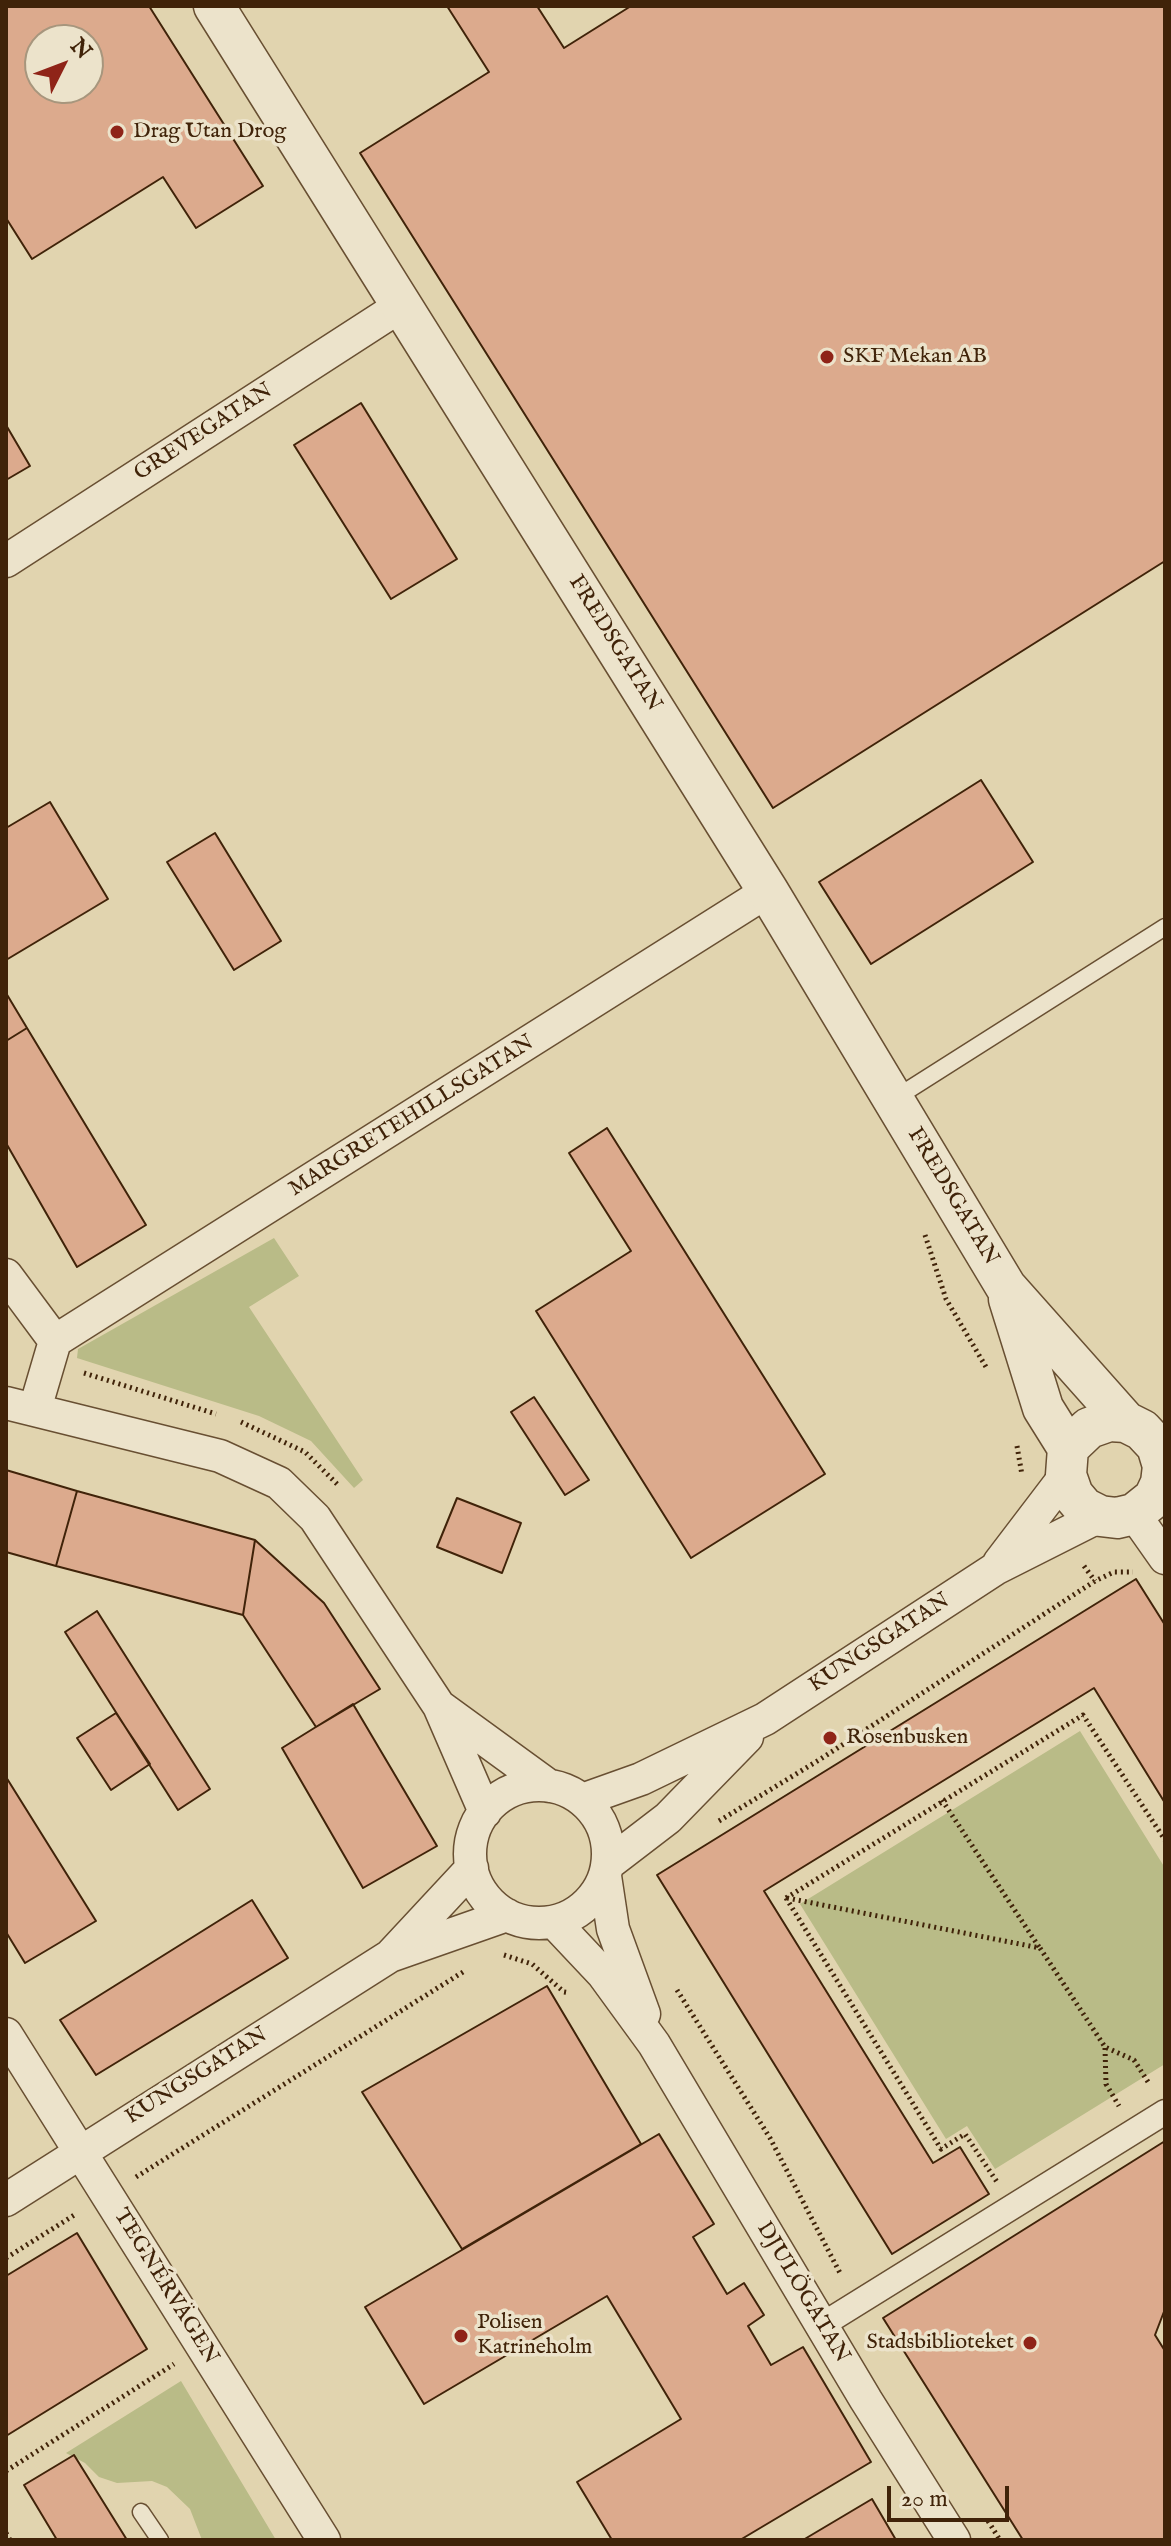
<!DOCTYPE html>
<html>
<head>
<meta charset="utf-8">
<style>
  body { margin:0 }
  #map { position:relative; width:1171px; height:2546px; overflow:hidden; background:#e1d4af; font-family:"IM FELL English",serif }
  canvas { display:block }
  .frame { position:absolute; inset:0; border:8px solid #402309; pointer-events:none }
  .north { position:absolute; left:24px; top:24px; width:80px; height:80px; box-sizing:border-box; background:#ece3cb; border:2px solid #a7967d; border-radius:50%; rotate:48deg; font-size:22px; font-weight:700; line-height:32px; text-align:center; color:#402309 }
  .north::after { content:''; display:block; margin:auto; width:28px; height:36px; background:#8f2418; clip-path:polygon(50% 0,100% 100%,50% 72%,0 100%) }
  .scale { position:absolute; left:887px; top:2486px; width:122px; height:36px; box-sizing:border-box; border:4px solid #402309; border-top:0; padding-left:10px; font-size:24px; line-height:28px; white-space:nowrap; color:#402309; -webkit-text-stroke:6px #ece3cb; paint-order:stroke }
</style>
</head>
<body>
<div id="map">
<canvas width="1171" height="2546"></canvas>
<div class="frame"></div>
<div class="north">N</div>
<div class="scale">20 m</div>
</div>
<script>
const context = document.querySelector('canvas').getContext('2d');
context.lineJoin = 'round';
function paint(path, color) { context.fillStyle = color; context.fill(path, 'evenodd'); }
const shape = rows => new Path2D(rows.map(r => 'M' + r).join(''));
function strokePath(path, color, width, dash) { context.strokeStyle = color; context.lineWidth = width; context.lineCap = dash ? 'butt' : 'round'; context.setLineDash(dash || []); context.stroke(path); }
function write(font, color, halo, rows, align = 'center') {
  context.font = font + ' "IM FELL English",serif'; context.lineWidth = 7; context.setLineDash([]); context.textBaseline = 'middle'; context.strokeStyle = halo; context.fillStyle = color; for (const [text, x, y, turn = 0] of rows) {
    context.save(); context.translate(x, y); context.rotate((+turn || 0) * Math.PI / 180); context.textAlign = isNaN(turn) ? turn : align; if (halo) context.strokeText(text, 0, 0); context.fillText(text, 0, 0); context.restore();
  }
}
paint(shape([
  [274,1238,299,1276,249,1307,363,1480,354,1488,311,1441,259,1416,77,1358,78,1349],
  [1080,1731,1165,1868,1165,2064,995,2169,967,2126,946,2139,800,1904],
  [181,2381,276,2540,202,2540,190,2509,167,2487,152,2481,117,2483,99,2477,85,2463,66,2453]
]), '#b9bb87');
const building = shape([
  [6,6,149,6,263,186,196,228,163,177,32,259,6,218,6,6],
  [40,40,88,40,88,88,40,88,40,40],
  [447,6,537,6,564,48,631,6,1165,6,1165,561,773,808,360,153,489,72,447,6],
  [361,403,457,559,391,599,294,445,361,403],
  [6,425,30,466,6,480,6,425],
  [981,780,1033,862,871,964,819,882,981,780],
  [50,802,108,899,6,960,6,828,50,802],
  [215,833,281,941,234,970,167,862,215,833],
  [6,993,27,1028,6,1041,6,993],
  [27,1028,146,1225,77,1267,6,1143,6,1041,27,1028],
  [607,1128,825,1474,691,1558,536,1311,631,1251,569,1153,607,1128],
  [534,1397,589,1480,565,1495,511,1412,534,1397],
  [6,1470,77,1491,56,1566,6,1552,6,1470],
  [77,1491,255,1540,243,1615,56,1566,77,1491],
  [457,1498,521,1523,502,1573,437,1547,457,1498],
  [255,1540,324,1603,380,1689,316,1727,243,1615,255,1540],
  [1136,1579,1165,1625,1165,1803,1094,1688,764,1891,933,2163,960,2147,989,2194,892,2254,657,1875,1136,1579],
  [97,1611,210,1789,178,1810,65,1632,97,1611],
  [353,1704,437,1846,363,1888,282,1748,353,1704],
  [116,1713,150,1764,111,1790,77,1738,116,1713],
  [6,1777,96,1921,25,1963,6,1932,6,1777],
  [252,1900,288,1958,96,2075,60,2020,252,1900],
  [547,1986,641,2144,462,2249,362,2092,547,1986],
  [659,2134,714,2224,693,2237,727,2294,744,2283,764,2315,748,2326,771,2365,803,2347,871,2462,740,2540,612,2540,577,2482,681,2419,607,2296,424,2404,365,2307,659,2134],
  [1165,2141,1165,2309,1155,2335,1165,2351,1165,2540,1023,2540,883,2318,1165,2141],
  [77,2233,147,2349,6,2436,6,2276,77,2233],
  [74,2455,127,2540,57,2540,24,2485,74,2455],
  [872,2499,896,2540,803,2540,872,2499]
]);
paint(building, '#dcaa8d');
strokePath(building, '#402309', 2);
const service = shape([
  [894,1099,1165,927],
  [141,2512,160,2540]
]);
const pedestrian = shape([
  [822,2325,1165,2112]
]);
const minor = shape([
  [6,561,402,305],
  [6,1275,55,1341,35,1409],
  [55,1341,768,891],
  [6,1403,220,1456,279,1483,315,1518,439,1706,485,1812],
  [1134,1514,1165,1558],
  [999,1563,1066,1475],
  [439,1706,549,1786],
  '470 1854a69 69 0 1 1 138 0a69 69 0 1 1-138 0Z',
  [582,1800,641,1779,765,1719,995,1569,1100,1516],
  [608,1864,668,1818,747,1737],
  [605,1876,613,1929,644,2014],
  [554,1922,603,1974,654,2044,866,2400,954,2540],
  [392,1954,472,1868],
  [6,2034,324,2540],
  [6,2200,390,1956,507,1915]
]);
const tertiary = shape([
  [214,6,768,891,1006,1287,1126,1422],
  [1009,1299,1043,1408,1068,1448],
  [1109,1421,1126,1422,1142,1430,1157,1446,1163,1466,1161,1483,1154,1498,1134,1514,1117,1518,1100,1516,1084,1508,1073,1495,1066,1475,1068,1448,1089,1428,1109,1421]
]);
strokePath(service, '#684f32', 19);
strokePath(pedestrian, '#684f32', 27);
strokePath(minor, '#684f32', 35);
strokePath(tertiary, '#684f32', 43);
strokePath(shape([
  [925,1235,946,1299,986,1367],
  [84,1373,216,1414],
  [241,1422,305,1452,338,1485],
  [1017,1446,1022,1475],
  [1084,1566,1095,1581],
  [942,1800,1039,1947],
  [719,1821,819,1760,1095,1581,1114,1572,1133,1572],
  [786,1898,1083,1715,1165,1840],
  [786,1898,941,2149,965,2134,997,2182],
  [787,1898,1040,1948,1105,2047,1134,2060,1150,2085],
  [504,1955,532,1964,564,1992,570,1993],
  [677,1990,770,2138,841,2275],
  [1105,2048,1106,2084,1119,2106],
  [136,2177,463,1972],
  [6,2258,76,2214],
  [6,2471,174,2364],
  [988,2521,1000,2540],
  [6,2533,10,2540]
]), '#402309', 5, [2, 4]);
strokePath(service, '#ece3cb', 16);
strokePath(pedestrian, '#ece3cb', 24);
strokePath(minor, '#ece3cb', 32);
strokePath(tertiary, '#ece3cb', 40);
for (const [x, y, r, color] of [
  [117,132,8,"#8f2418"],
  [827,357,8,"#8f2418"],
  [830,1738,8,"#8f2418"],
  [461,2336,8,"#8f2418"],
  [1030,2343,8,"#8f2418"]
]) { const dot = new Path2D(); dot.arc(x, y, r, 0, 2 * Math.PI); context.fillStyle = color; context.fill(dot); strokePath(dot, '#ece3cb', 3); }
write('22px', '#402309', '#ece3cb', [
  ["Drag Utan Drog",133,132],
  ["SKF Mekan AB",843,357],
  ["Rosenbusken",846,1738],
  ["Polisen",477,2323],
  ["Katrineholm",477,2348],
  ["Stadsbiblioteket",1014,2343,"right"]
], 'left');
write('22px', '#402309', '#ece3cb', [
  ["GREVEGATAN",204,433,-33],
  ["FREDSGATAN",614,644,58],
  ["MARGRETEHILLSGATAN",412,1117,-32],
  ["FREDSGATAN",952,1197,59],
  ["KUNGSGATAN",880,1644,-33],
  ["KUNGSGATAN",197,2077,-32],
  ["TEGNÉRVÄGEN",165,2287,58],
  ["DJULÖGATAN",802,2293,59]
]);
</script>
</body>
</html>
